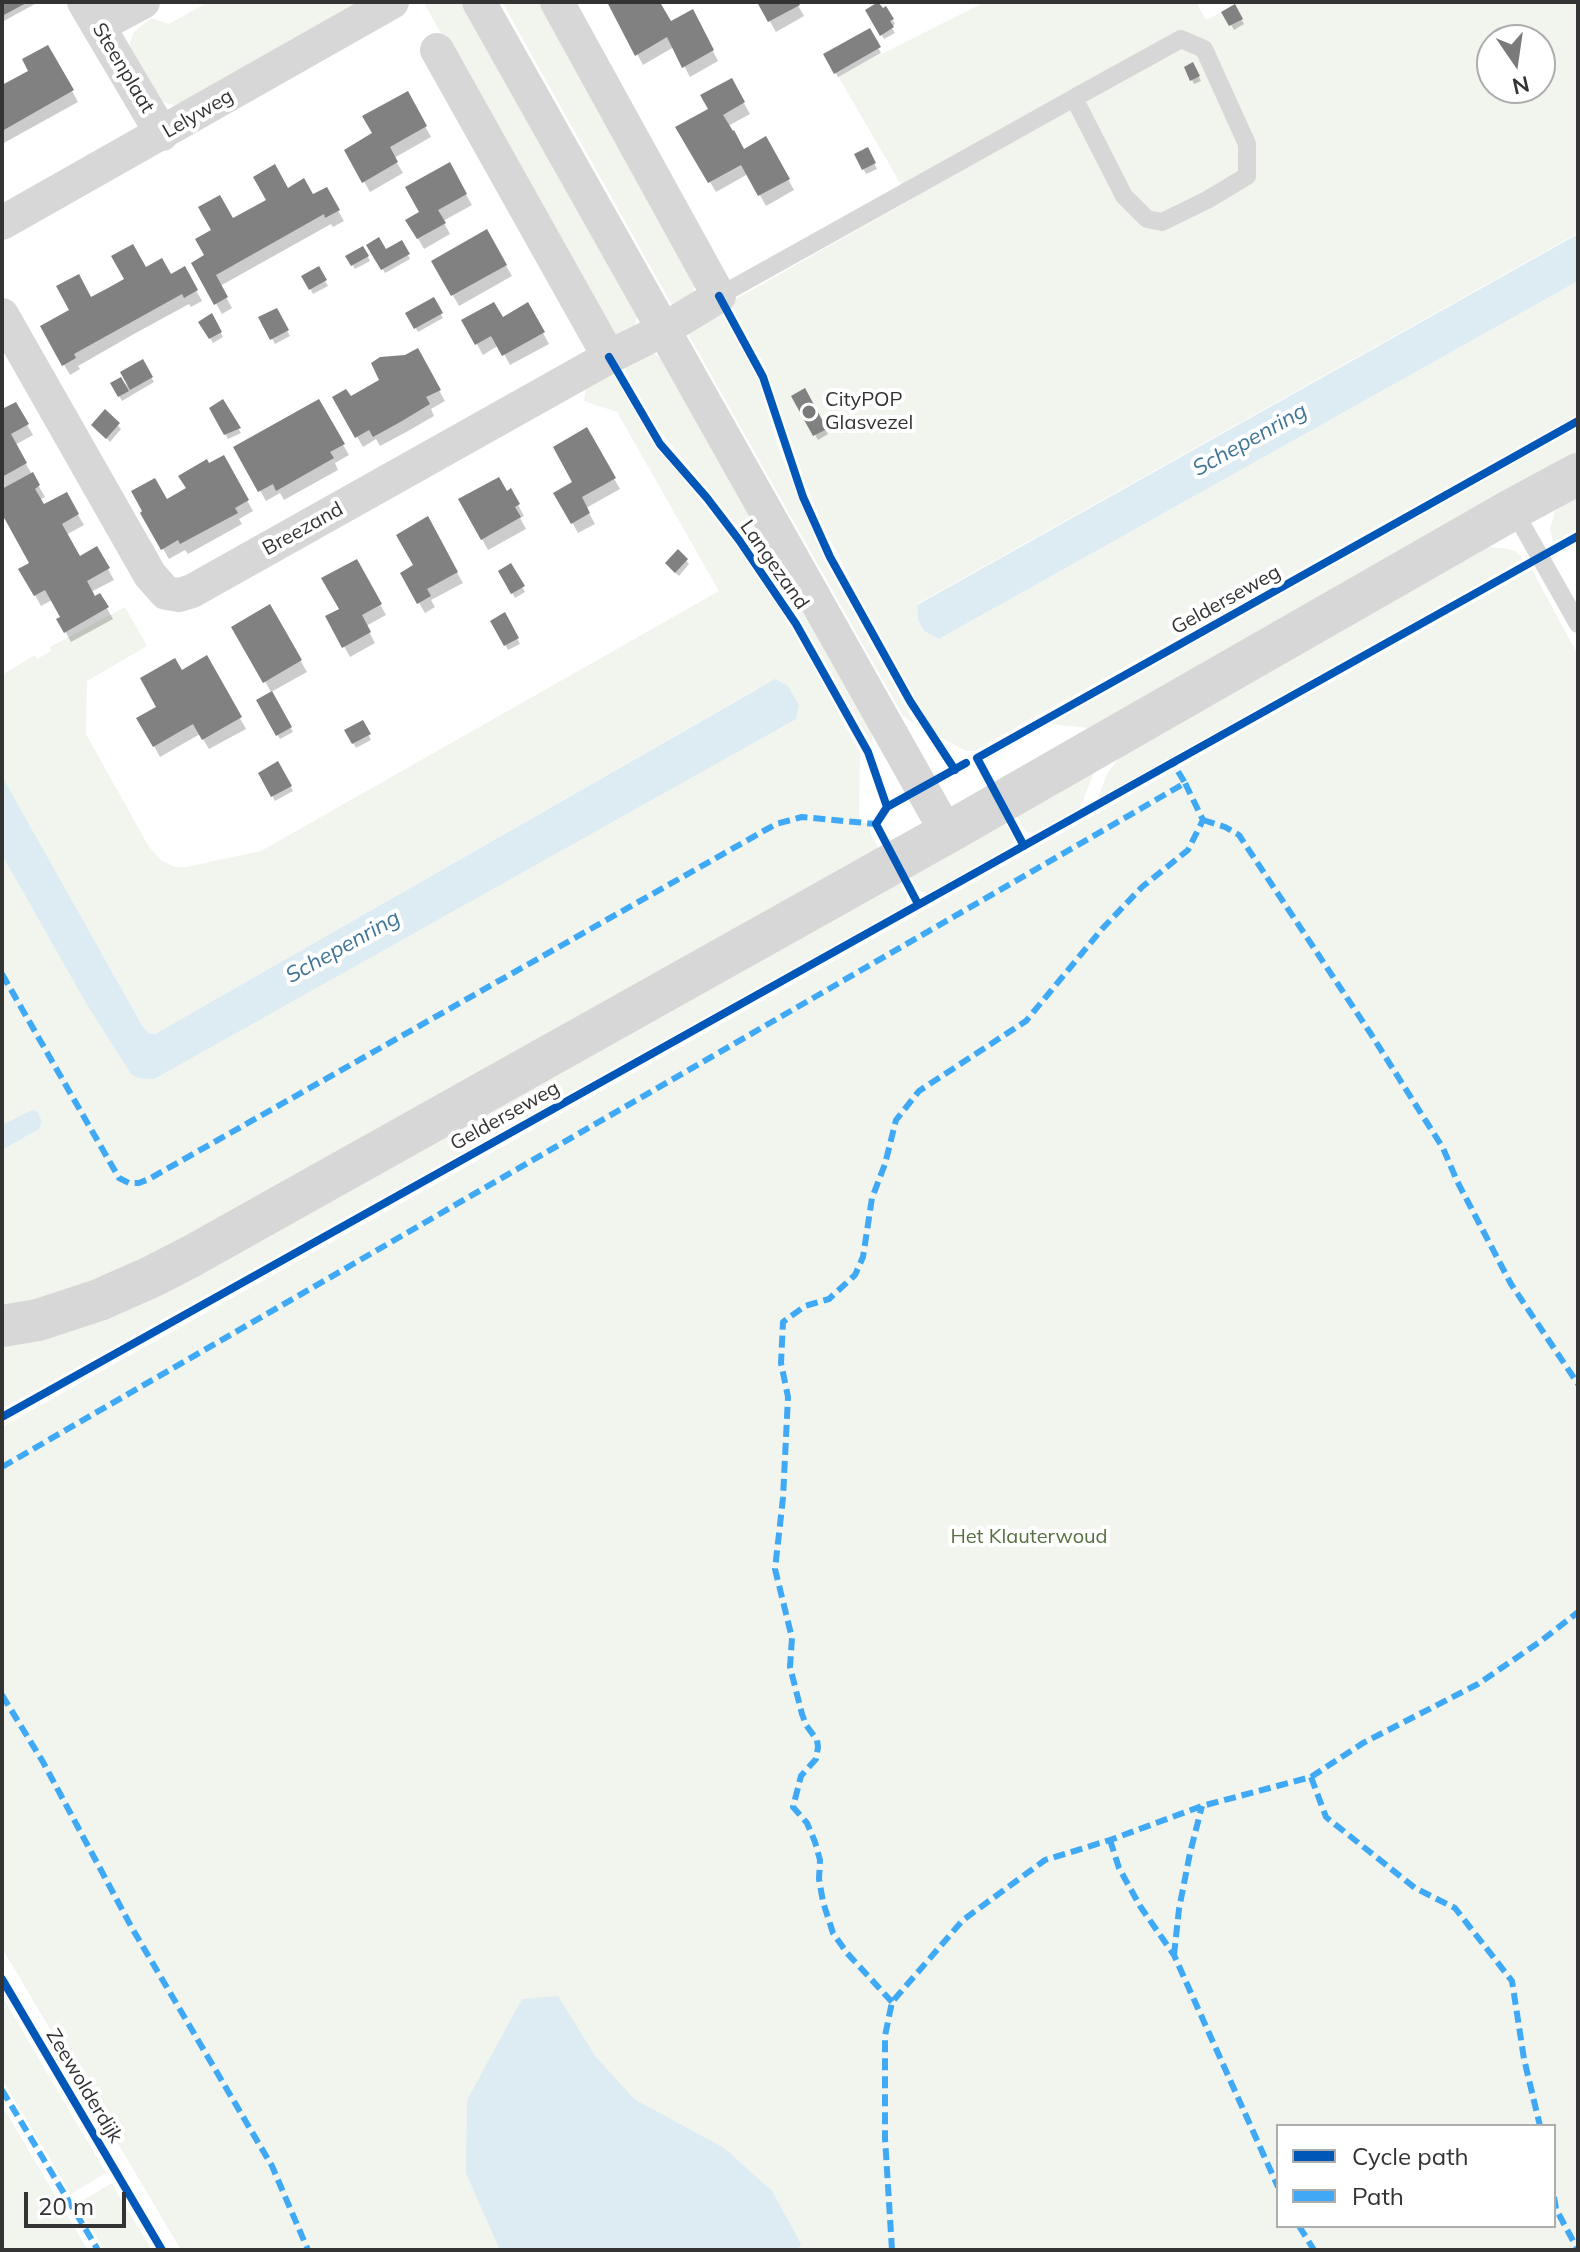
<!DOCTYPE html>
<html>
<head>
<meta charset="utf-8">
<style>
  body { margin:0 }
  #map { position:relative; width:1580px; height:2252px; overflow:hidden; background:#fff; font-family:Mulish,sans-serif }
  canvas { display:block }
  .frame { position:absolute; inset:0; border:4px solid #333; pointer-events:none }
  .legend { position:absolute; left:1276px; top:2124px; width:280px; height:104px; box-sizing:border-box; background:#fff; border:2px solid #adadad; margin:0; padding:10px 14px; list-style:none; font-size:24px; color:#333 }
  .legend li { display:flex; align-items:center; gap:16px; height:40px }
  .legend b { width:40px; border:2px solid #adadad }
  .north { position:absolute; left:1476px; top:24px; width:80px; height:80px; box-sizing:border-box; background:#fff; border:2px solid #adadad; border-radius:50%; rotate:167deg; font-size:22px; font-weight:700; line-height:32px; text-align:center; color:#333 }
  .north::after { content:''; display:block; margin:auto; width:28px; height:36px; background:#7a7a7a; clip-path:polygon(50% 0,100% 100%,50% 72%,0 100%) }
  .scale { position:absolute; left:24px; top:2192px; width:102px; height:36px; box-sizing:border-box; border:4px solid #333; border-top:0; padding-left:10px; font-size:24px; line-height:28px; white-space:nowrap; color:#333; -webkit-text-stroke:6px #fff; paint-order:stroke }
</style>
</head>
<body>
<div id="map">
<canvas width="1580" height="2252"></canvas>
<div class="frame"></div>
<ul class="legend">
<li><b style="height:10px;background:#0057b8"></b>Cycle path</li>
<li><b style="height:10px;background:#3fa9f5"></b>Path</li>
</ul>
<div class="north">N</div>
<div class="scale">20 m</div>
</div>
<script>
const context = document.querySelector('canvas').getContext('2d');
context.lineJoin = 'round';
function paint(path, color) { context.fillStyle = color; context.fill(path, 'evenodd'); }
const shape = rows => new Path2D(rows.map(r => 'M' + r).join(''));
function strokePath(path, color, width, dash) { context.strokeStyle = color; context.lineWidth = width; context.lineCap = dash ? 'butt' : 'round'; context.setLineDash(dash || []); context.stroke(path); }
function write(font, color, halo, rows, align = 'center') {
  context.font = font + ' Mulish,sans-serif'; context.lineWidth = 8; context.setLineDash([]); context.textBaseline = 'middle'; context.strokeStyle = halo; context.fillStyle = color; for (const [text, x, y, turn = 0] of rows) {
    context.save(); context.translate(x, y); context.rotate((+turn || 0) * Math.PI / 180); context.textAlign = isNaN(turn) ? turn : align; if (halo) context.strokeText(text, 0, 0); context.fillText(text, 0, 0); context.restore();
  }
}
paint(shape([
  [208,2,369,2,184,103,174,105,164,102,155,96,131,53,130,42,134,32,151,18,169,24],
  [430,2,460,2,466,8,638,314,633,331,615,335,608,330,425,5],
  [502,2,544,2,696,284,692,295,673,307],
  [985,2,1196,2,1206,20,1241,2,1578,2,1578,233,917,604,918,620,924,631,939,639,1578,281,1578,414,974,751,966,751,936,735,864,605,828,536,806,485,765,366,732,307,736,299,910,200,838,76],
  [1492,40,1540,40,1540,88,1492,88],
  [722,314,758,379,778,447,823,558,915,724,903,716,688,334],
  [646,354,655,354,662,359,872,732,873,746,796,611,764,563,735,523,657,427,624,368],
  [613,373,654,446,679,473,741,552,784,616,820,679,860,753,859,824,870,822,870,832,879,849,113,1277,2,1310,2,1150,39,1129,33,1110,2,1125,2,855,87,1005,131,1074,774,679,155,1034,149,1033,143,1027,2,776,2,675,35,655,37,659,51,651,50,647,125,607,147,646,87,681,86,734,149,847,162,861,175,867,186,867,261,851,719,591,617,412,584,401,586,386],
  [1578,428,1578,460,1098,729,1051,724],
  [1578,497,1578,528,1553,542,1550,529,1555,511],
  [1489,547,1509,549,1517,552,1523,559,1098,798,1107,774,1121,755],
  [1532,570,1578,655,1578,2250,181,2250,2,1948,2,1427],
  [1278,2126,1554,2126,1554,2226,1278,2226],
  [1095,770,1080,808,1033,833,1026,832,1015,813],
  [1003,819,1014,838,1011,846,928,893,919,891,909,873],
  [897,879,907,897,906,905,2,1409,2,1346],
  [2,1996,106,2173,71,2194,2,2079],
  [2,2105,53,2192,88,2250,2,2250],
  [112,2183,116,2191,152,2250,104,2250,77,2204]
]), '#f1f5ed');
paint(shape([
  [1578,234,1578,281,939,639,924,631,918,620,917,605],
  [775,679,788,686,799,705,796,719,154,1079,138,1078,131,1074,87,1005,2,855,2,776,143,1027,149,1033,155,1034],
  [32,1110,37,1111,42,1122,39,1129,2,1150,2,1125],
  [558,1996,595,2056,634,2099,724,2148,772,2191,801,2244,797,2250,500,2250,466,2173,467,2100,522,1999]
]), '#ddebf3');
paint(shape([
  [2,2,34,2,35,4,2,22],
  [609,2,660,2,670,24,698,22,718,61,690,77,674,47,643,65],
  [759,2,796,2,804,16,776,32],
  [1234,6,1244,24,1234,30,1224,12],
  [886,9,895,24,891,27,895,33,884,39,867,10,882,11],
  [869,30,881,53,838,77,825,55],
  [48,47,78,102,2,144,2,87,31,72],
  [1193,65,1201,81,1194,84,1186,68],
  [731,80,750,114,728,126,743,151,766,139,794,190,766,206,748,174,716,192,678,128,710,110],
  [407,93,431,137,394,158,403,173,370,192,346,150,375,134],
  [867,149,877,169,866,174,856,155],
  [449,165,472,205,443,221,450,234,424,249,408,221,422,213],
  [326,190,344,221,333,227,331,224,220,286,232,308,222,314,193,264,206,256,233,220,312,197],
  [487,232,512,276,459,306,434,262],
  [401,242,410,259,385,273,368,245,385,251],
  [363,248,370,261,355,269,348,257],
  [146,269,171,276,184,269,202,301,191,307,189,304,134,334,78,366,80,369,70,375,42,327],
  [318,269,328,286,313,294,304,277],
  [433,300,443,318,418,332,408,314],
  [528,305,549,344,510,365,499,345,483,355,464,321,502,320],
  [276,310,290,336,275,344,261,318],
  [211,316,223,337,213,343,201,322],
  [417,351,445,401,431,409,434,416,408,431,380,446,376,439,363,447,335,398,350,398,382,381,406,357],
  [142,362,154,382,122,401,113,384,120,380,132,389],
  [804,391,828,434,818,440,794,397],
  [223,402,241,433,228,439,212,408],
  [318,402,349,455,335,463,338,470,284,500,280,493,266,501,236,448],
  [15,404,33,435,15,445,45,497,39,500,43,507,66,494,84,525,66,535,79,559,97,549,114,580,91,592,94,599,100,596,113,619,71,642,59,620,62,618,52,600,41,606,35,595,21,570,32,564,7,518,3,520,2,518,2,412],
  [106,412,121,429,110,442,93,425],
  [586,430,620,489,586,508,595,524,578,533,556,493,575,483],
  [223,457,253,511,239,519,242,524,188,554,185,550,169,559,142,513,188,489,209,465],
  [506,494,516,501,524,516,520,518,526,529,488,550,461,500],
  [427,519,463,583,431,600,435,607,425,613,402,574,416,566],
  [686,560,689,564,679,576,670,568],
  [356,561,386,615,366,626,375,643,350,657,328,617,342,610],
  [511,566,525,592,515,598,500,571],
  [270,607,307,672,271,692,234,628],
  [504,615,520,644,508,650,493,621],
  [206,658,246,729,209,749,200,734,160,757,139,719,158,708,181,672],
  [271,694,293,732,280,739,259,701],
  [362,722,371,740,356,748,347,731],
  [278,763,293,791,275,801,260,773]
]), '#0003');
paint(shape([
  [2,2,28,2,2,16],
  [607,2,663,2,661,4,671,21,693,9,714,50,682,68,667,37,635,56],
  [757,2,798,2,800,5,768,22],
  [878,2,883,8,886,6,894,19,890,21,894,27,880,36,865,10],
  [1235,4,1243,19,1229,26,1221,12],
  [870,28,881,47,834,74,823,54],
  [48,45,74,90,2,131,2,85,28,71,22,59],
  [1193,62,1200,76,1190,81,1184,67],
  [732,78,745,102,723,115,733,131,734,130,744,149,766,136,790,179,758,196,741,165,708,183,675,127,708,109,700,95],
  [408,91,427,126,390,147,398,162,362,183,344,150,372,133,362,116],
  [868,147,876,163,862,170,854,154],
  [450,162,467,194,438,210,446,223,417,239,405,220,419,212,405,187],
  [275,164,288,188,304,178,313,194,327,187,340,210,325,218,324,214,216,275,228,297,214,305,191,263,204,255,195,239,211,230,198,207,220,195,233,218,266,200,253,177],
  [487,229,507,265,451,296,431,261],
  [379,237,386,249,402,240,410,254,381,270,366,245],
  [133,244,146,267,162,258,171,274,185,266,198,290,184,298,182,294,74,354,76,358,62,366,40,326,69,310,56,286,79,274,91,297,108,288,124,279,111,256],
  [363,246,369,256,351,266,345,256],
  [319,266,327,280,309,290,301,276],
  [434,297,443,313,414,329,405,313],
  [494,302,503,317,528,302,545,332,502,356,491,336,475,345,461,320],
  [277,308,289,330,270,340,258,317],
  [212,313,222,332,209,339,198,322],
  [418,348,441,390,426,397,430,404,402,421,373,437,369,430,355,438,332,397,346,389,351,396,379,380,371,363,380,357,405,355],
  [143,359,153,377,130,390,120,372],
  [121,377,129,391,118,397,110,383],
  [805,388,827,429,813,436,791,396],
  [223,399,241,428,224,435,209,408],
  [319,399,345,444,330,452,334,458,276,491,273,484,258,492,233,447],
  [16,402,29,424,11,434,27,463,2,477,2,409],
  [105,409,120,423,106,439,91,425],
  [587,427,616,478,582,497,590,513,571,524,553,493,572,482,553,447],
  [224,455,249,500,235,508,238,513,180,544,178,540,161,550,140,513,142,511,131,491,155,478,167,499,186,488,178,476,207,459,209,463],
  [33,472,40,485,35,489,44,504,67,492,79,514,62,524,80,556,97,546,110,568,87,581,95,596,100,593,109,607,64,633,56,619,60,617,45,590,34,596,18,569,29,563,2,514,2,489],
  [499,477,507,491,511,488,520,504,515,507,521,517,481,540,458,499],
  [428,516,458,572,427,589,431,596,417,604,400,573,413,565,396,535],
  [678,549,688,559,675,573,665,563],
  [357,559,382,604,362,615,371,632,342,648,325,616,339,609,321,578],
  [511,563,525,586,511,594,498,571],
  [270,604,302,660,263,683,231,627],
  [505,612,519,638,504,646,490,621],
  [207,655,242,717,202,740,193,724,153,747,136,718,156,707,140,678,175,658,182,670],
  [272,691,292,727,276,736,256,700],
  [363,720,371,734,352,744,344,730],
  [278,761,292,786,271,797,258,773]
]), '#818181');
strokePath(shape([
  [719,296,1074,98,1124,196,1147,219,1162,222,1207,200,1247,176,1247,144,1204,49,1181,39,1074,98],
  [1513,509,1578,624]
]), '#d7d7d7', 18);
strokePath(shape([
  [84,2,162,134],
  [479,2,947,833],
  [98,26,143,2],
  [437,50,609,357],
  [2,223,392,2],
  [2,315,150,575,166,593,179,595,192,591,609,357,663,330,719,296,557,2]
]), '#d7d7d7', 34);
strokePath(shape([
  [2,1326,38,1320,99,1300,151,1277,190,1257,947,833,1513,509,1578,474]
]), '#d7d7d7', 42);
strokePath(shape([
  [1203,820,1225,827,1239,835,1369,1031,1443,1148,1457,1181,1511,1284,1578,1384],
  [2,974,119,1178,129,1183,139,1183,149,1179,776,824,802,817,876,824],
  [2,1467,1185,783,1173,763],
  [2,1695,43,1762,132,1928,272,2166,308,2250],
  [1311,1777,1326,1817,1415,1888,1455,1908,1512,1981,1524,2059,1540,2126],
  [1110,1840,1119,1868,1140,1906,1174,1955,1278,2187],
  [1174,1955,1179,1909,1190,1853,1202,1806],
  [892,2002,847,1953,833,1933,823,1902,819,1879,820,1860,815,1842,807,1823,793,1807,801,1776,816,1759,818,1747,817,1740,806,1725,802,1714,790,1667,792,1638,775,1569,783,1498,788,1397,781,1363,783,1322,805,1306,829,1299,855,1275,863,1257,872,1198,885,1164,896,1120,919,1091,1026,1021,1102,929,1142,887,1188,850,1203,820,1185,783],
  [2,2090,98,2250],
  [1554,2197,1556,2209,1578,2250],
  [1299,2226,1314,2250],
  [892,2250,885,2138,885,2036,892,2002,963,1920,1045,1860,1110,1840,1202,1806,1311,1777,1363,1743,1478,1684,1541,1641,1578,1612]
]), '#3fa9f5', 6, [12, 6]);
strokePath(shape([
  [719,296,763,377,803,497,830,557,910,701,955,770],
  [609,357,660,444,707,498,739,540,796,624,868,752,887,807],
  [1024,846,977,758,1578,421],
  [918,904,876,824,887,807,966,763],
  [2,1417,1578,536],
  [2,1979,162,2250]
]), '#0057b8', 8);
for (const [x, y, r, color] of [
  [809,412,8,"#7a7a7a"]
]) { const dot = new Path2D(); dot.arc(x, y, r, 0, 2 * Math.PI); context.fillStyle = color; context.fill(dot); strokePath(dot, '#fff', 3); }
write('20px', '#333', '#fff', [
  ["Steenplaat",123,68,59],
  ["Lelyweg",198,114,-30],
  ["Breezand",303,529,-29],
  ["Langezand",774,565,55],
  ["Gelderseweg",1226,600,-29],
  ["Gelderseweg",505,1116,-29],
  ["Zeewolderdijk",84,2086,59]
]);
write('20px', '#333', '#fff', [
  ["CityPOP",825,400],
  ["Glasvezel",825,423]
], 'left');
write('20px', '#56703f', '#fff', [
  ["Het Klauterwoud",1029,1537]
]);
write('italic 22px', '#3f7597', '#fff', [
  ["Schepenring",1250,440,-29],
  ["Schepenring",343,947,-29]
]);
</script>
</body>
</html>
